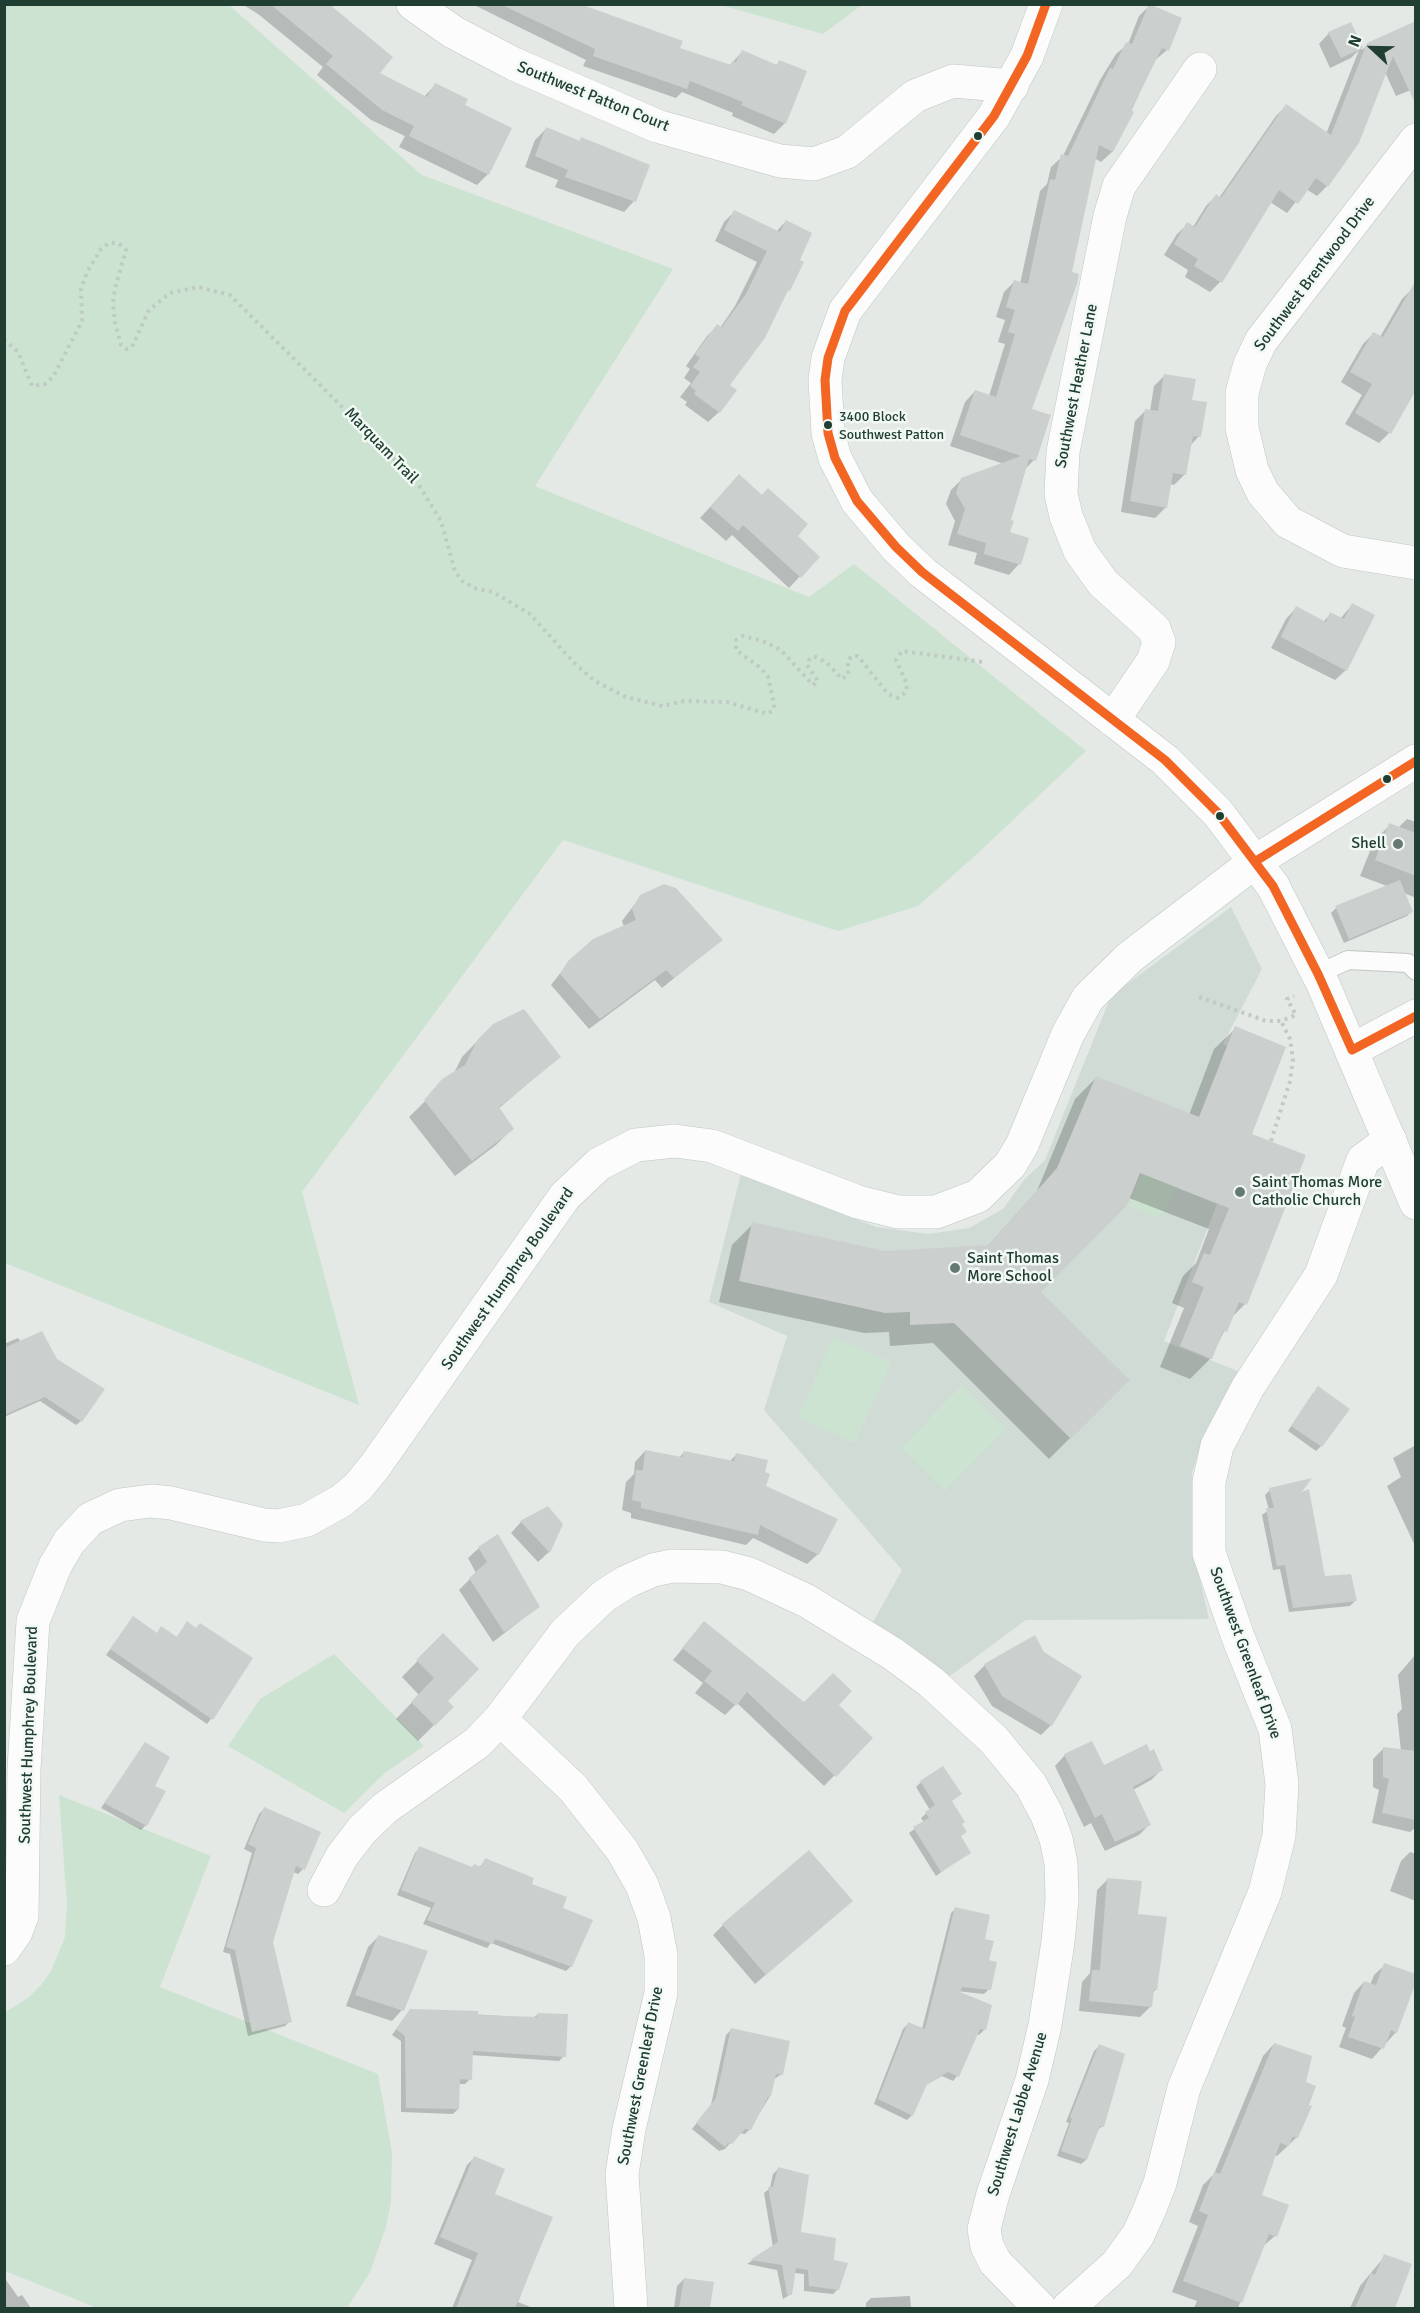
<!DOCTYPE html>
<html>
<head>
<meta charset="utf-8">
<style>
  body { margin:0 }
  #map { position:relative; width:1420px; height:2313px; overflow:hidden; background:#e4e9e6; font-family:Signika,sans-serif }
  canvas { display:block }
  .frame { position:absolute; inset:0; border:6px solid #213e33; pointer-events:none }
  .north { position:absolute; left:1342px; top:18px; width:60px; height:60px; -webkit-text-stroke:4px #f2f9f5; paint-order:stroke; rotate:292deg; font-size:16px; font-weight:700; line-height:24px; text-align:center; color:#213e33 }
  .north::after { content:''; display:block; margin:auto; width:21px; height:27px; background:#213e33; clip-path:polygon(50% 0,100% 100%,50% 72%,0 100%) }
</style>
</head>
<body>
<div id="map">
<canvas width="1420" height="2313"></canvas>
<div class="frame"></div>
<div class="north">N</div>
</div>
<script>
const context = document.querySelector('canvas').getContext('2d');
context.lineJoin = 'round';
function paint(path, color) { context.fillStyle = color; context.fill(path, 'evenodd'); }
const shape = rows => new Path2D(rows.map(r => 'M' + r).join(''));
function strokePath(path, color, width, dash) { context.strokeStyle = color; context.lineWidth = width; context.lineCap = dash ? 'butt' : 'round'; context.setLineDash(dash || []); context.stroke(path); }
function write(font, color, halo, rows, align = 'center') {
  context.font = font + ' Signika,sans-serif'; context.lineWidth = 5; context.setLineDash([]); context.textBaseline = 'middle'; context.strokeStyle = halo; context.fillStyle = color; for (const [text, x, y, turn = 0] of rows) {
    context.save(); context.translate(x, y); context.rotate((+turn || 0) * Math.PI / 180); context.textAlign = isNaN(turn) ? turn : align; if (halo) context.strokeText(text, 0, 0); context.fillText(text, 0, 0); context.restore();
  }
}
paint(shape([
  [1231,907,1262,969,1223,1044,1227,1046,1177,1188,1217,1204,1164,1341,1247,1375,1208,1426,1192,1472,1193,1548,1209,1619,1026,1620,950,1676,872,1624,902,1570,764,1410,787,1336,709,1302,741,1174,876,1227,928,1234,969,1228,1003,1209,1024,1180,1045,1160,1111,996]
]), '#d1dbd6');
paint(shape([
  [4,5,229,5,422,175,673,269,535,486,809,597,854,564,1086,751,976,855,918,906,838,931,563,840,302,1192,359,1405,5,1263],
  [721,5,862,5,823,34],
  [1146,1162,1182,1175,1165,1212,1155,1217,1129,1206],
  [833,1337,891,1362,855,1443,798,1418],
  [962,1385,1006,1429,945,1491,901,1448],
  [334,1654,424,1746,385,1773,344,1813,228,1746,260,1699],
  [59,1795,211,1856,160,1987,378,2074,392,2153,391,2202,386,2227,370,2272,347,2308,97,2308,5,2271,4,2013,28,1998,41,1985,51,1971,65,1937,67,1905]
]), '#cce3d1');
paint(shape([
  [242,4,326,4,377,74,424,97,435,85,463,106,488,174,477,185,399,147,405,136,371,120,317,75,323,67,258,14],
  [472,4,576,4,678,49,730,65,742,52,775,66,780,62,785,123,774,134,732,116,733,113,682,92,676,98,583,66,586,60],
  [1150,5,1167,50,1155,60,1112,152,1101,162,1094,158,1030,410,1034,460,1025,469,1010,521,1008,533,1019,564,1009,575,974,564,977,553,948,545,955,521,946,504,951,490,962,479,1004,464,950,446,965,402,975,391,989,396,1005,344,998,342,1005,320,996,317,1004,292,1014,282,1020,284,1040,191,1047,184,1051,167,1063,156,1100,80,1116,54,1128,44,1139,16],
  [1416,23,1416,88,1396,96,1385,72,1327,186,1317,196,1306,189,1287,213,1270,202,1220,282,1210,292,1185,277,1188,270,1164,255,1177,234,1188,224,1193,227,1206,206,1216,196,1219,198,1276,116,1286,106,1326,134,1359,50,1351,58,1330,68,1319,44,1329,33,1351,24,1362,50,1368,44],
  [546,129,578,142,581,139,634,201,624,212,555,187,558,180,525,167,535,140],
  [734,212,776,232,786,221,798,260,802,263,764,337,728,385,719,412,708,422,685,405,687,402,680,397,691,383,684,378,690,369,686,366,707,336,718,326,720,328,735,306,757,262,715,241,724,222],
  [1412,289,1389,433,1379,443,1345,424,1362,395,1341,382,1363,344,1374,333,1380,337,1402,299],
  [1165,375,1191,401,1199,436,1190,446,1185,474,1174,485,1170,484,1166,507,1155,518,1121,512,1135,421,1146,410,1150,411,1154,386],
  [729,486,796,537,818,557,789,588,732,535,726,541,700,518],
  [1352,605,1346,670,1335,680,1271,648,1286,619,1296,608,1323,622,1331,614,1340,619],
  [1407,819,1416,822,1416,898,1404,893,1411,912,1407,916,1344,943,1331,913,1336,908,1387,886,1360,876,1374,841,1390,825,1398,828],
  [641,896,721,940,662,988,655,980,589,1029,551,985,569,962,624,927,622,921],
  [493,1025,559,1057,498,1109,512,1129,496,1145,455,1176,409,1117,454,1073,462,1057],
  [1236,1028,1250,1135,1245,1304,1230,1319,1211,1358,1190,1379,1160,1367,1184,1308,1172,1303,1183,1276,1196,1263,1209,1229,1129,1198,1039,1292,1128,1380,1049,1459,933,1343,890,1346,889,1332,864,1333,719,1302,732,1245,753,1224,885,1253,987,1247,1037,1191,1075,1099,1096,1078,1189,1115,1214,1049],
  [18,1338,81,1421,76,1425,40,1401,4,1417,4,1344],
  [1313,1393,1321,1446,1316,1451,1288,1431],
  [1416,1445,1416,1548,1387,1486,1401,1477,1393,1458],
  [645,1451,679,1458,684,1452,730,1461,736,1455,818,1554,807,1564,753,1538,746,1545,631,1518,631,1513,622,1510,626,1482,634,1474,635,1462],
  [1270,1490,1298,1495,1324,1578,1355,1601,1350,1606,1289,1612,1280,1569,1273,1570,1262,1515,1269,1510,1265,1495],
  [547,1508,561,1525,549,1552,538,1562,511,1533,521,1522],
  [479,1548,538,1607,493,1642,459,1590,476,1573,468,1558],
  [133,1618,156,1634,162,1628,176,1638,187,1623,211,1719,207,1724,106,1655],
  [704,1623,804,1704,837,1705,871,1738,824,1786,737,1703,725,1715,695,1693,703,1683,673,1660],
  [443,1635,446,1701,452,1707,418,1741,396,1719,419,1695,402,1677],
  [1416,1642,1416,1827,1410,1832,1372,1823,1379,1790,1373,1787,1373,1759,1383,1749,1401,1751,1397,1714,1402,1709,1398,1675,1415,1655],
  [985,1665,1051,1725,1041,1735,992,1706,974,1676],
  [145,1744,153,1787,146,1825,141,1830,101,1808],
  [1065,1755,1103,1767,1161,1770,1151,1780,1133,1790,1149,1825,1139,1835,1105,1851,1091,1823,1084,1827,1055,1766],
  [921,1782,951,1802,965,1832,960,1837,969,1852,936,1876,909,1833,924,1822,921,1818,930,1810,916,1787],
  [264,1809,303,1869,298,1874,293,1872,272,1942,290,2021,285,2026,248,2036,230,1954,223,1952,252,1853,244,1849,259,1814],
  [420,1848,471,1869,479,1868,485,1860,530,1885,561,1909,571,1966,566,1971,491,1943,487,1948,423,1924,431,1908,397,1895,415,1853],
  [1410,1852,1416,1854,1416,1901,1390,1891,1401,1861],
  [1108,1879,1137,1916,1156,1989,1152,1994,1150,2007,1140,2017,1079,2011,1082,1982,1090,1973,1097,1890],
  [956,1908,983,1940,989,1989,984,1994,956,1991,984,2030,979,2035,976,2034,957,2076,953,2081,942,2076,924,2086,912,2115,907,2120,874,2104,903,2029,908,2024,922,2029,951,1913],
  [840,1911,755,1984,713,1935,723,1925],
  [378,1937,402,2010,392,2021,346,2006,368,1947],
  [1385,1965,1396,2032,1372,2059,1339,2047,1346,2028,1342,2026,1354,1993,1364,1982,1370,1985,1374,1975],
  [410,2010,533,2018,538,2014,564,2056,559,2061,471,2055,470,2079,465,2084,459,2084,458,2109,453,2114,401,2112,401,2041,392,2035],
  [731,2030,782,2074,774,2079,770,2096,750,2129,745,2134,739,2133,725,2149,719,2151,692,2129,711,2105,726,2035],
  [1274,2044,1304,2083,1297,2137,1277,2156,1274,2155,1260,2195,1275,2236,1262,2247,1238,2308,1194,2308,1197,2301,1172,2292,1198,2226,1189,2222,1203,2185,1214,2174,1263,2056],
  [1099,2046,1123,2055,1103,2126,1096,2131,1086,2160,1081,2164,1057,2156,1069,2123,1066,2122,1094,2051],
  [474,2158,493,2195,551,2218,518,2302,533,2308,452,2308,472,2260,434,2244,467,2165],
  [778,2169,799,2233,833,2261,838,2289,833,2294,804,2291,804,2274,794,2273,791,2294,783,2299,777,2270,747,2264,773,2247,764,2193,770,2188,773,2174],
  [1385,2256,1410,2265,1393,2308,1350,2308,1360,2286],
  [4,2277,18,2297,22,2295,31,2308,4,2308],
  [684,2279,713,2283,709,2308,674,2308,677,2286],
  [910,2296,911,2308,866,2308,866,2303,871,2298]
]), '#0003');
paint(shape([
  [270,4,329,4,393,57,380,73,427,97,435,83,468,99,465,105,512,128,489,175,409,136,414,126,382,110,326,64,333,56],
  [500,4,580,4,683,41,680,48,731,65,732,61,736,62,742,50,777,65,779,60,807,71,786,124,741,105,743,102,690,81,687,89,593,56,595,49],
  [1149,4,1182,18,1169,51,1162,48,1131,110,1134,112,1113,152,1099,145,1072,272,1079,274,1077,284,1032,409,1051,415,1036,461,1029,459,1011,520,1014,521,1010,532,1029,538,1021,565,984,554,986,543,957,534,965,509,956,493,961,478,1021,456,960,435,975,390,996,397,1015,334,1008,332,1015,310,1006,307,1014,280,1028,284,1050,179,1055,180,1061,154,1068,156,1110,68,1113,69,1126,42,1132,44],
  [1416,21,1416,105,1393,56,1359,143,1328,187,1316,178,1298,204,1279,190,1222,283,1194,266,1198,259,1174,244,1187,222,1195,227,1216,194,1221,198,1286,104,1331,135,1367,43],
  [1351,22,1363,48,1341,58,1328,32],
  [546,127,580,141,581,137,650,165,636,202,565,177,568,170,535,156],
  [734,210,780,232,786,220,812,233,800,260,804,262,790,291,788,290,765,338,730,385,737,390,720,413,694,394,696,391,690,386,700,372,693,367,700,358,695,354,717,324,722,327,746,294,767,251,724,230],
  [1416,280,1416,390,1391,434,1355,413,1372,384,1350,372,1373,332,1383,337],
  [1164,374,1196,379,1192,400,1207,402,1201,437,1193,436,1186,475,1173,473,1167,508,1130,501,1145,409,1158,411],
  [739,474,762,495,768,488,808,524,798,536,820,557,801,578,743,525,738,531,710,507],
  [1352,603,1375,615,1347,671,1281,637,1296,606,1326,622,1330,612,1344,619],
  [1389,823,1416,833,1416,876,1375,860],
  [1400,880,1413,912,1349,939,1335,906],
  [664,884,676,888,723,940,674,978,666,970,600,1019,560,974,568,961,593,939,636,920,632,909,640,895],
  [524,1009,561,1057,499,1107,514,1129,472,1161,424,1100,442,1079,465,1065,478,1039,493,1024],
  [1235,1026,1286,1047,1252,1134,1306,1155,1247,1305,1239,1302,1227,1332,1223,1331,1212,1359,1180,1346,1204,1287,1192,1282,1204,1253,1210,1255,1229,1208,1140,1173,1127,1205,1041,1292,1130,1380,1071,1439,954,1323,910,1325,910,1312,885,1313,739,1281,752,1222,885,1251,989,1245,1057,1168,1096,1076,1199,1117],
  [42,1331,57,1359,105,1389,82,1422,45,1397,4,1415,4,1348],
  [1318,1386,1350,1409,1322,1447,1291,1426],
  [645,1450,682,1457,684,1451,734,1461,736,1453,768,1460,765,1472,770,1474,766,1486,838,1519,819,1555,760,1525,758,1535,641,1508,641,1502,632,1500,636,1470,643,1470],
  [1312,1478,1302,1492,1309,1489,1325,1576,1351,1574,1357,1601,1293,1608,1285,1565,1277,1566,1266,1508,1274,1508,1269,1488],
  [548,1506,563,1524,550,1553,520,1521],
  [498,1534,540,1607,504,1632,469,1578,487,1562,478,1547],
  [133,1616,157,1633,161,1626,177,1637,187,1621,196,1628,200,1623,253,1658,213,1720,110,1649],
  [704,1621,804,1702,833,1673,852,1691,839,1705,873,1738,836,1777,747,1692,736,1706,704,1681,712,1671,682,1648],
  [443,1633,479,1669,448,1701,454,1707,435,1726,411,1702,434,1678,416,1660],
  [1035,1635,1044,1652,1082,1676,1052,1726,1002,1696,984,1664],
  [1092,1741,1104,1765,1147,1744,1150,1751,1154,1749,1163,1770,1133,1787,1151,1825,1115,1842,1102,1814,1095,1818,1064,1754],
  [145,1742,170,1757,155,1786,166,1791,147,1826,104,1803],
  [1383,1747,1416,1751,1416,1820,1382,1813,1389,1779,1383,1777],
  [943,1766,962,1794,952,1801,965,1822,962,1824,967,1832,961,1836,971,1853,941,1872,913,1827,929,1818,925,1812,935,1805,920,1781],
  [264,1807,321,1832,305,1870,296,1866,273,1942,292,2022,252,2032,235,1950,226,1947,256,1848,248,1844],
  [419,1846,472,1867,474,1864,481,1867,485,1858,534,1878,532,1884,567,1897,563,1908,593,1920,572,1967,495,1939,493,1944,427,1920,435,1903,401,1890],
  [809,1850,853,1901,766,1975,722,1924],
  [1107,1878,1142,1881,1138,1914,1167,1917,1157,1990,1154,1989,1152,2007,1089,2001,1092,1970,1100,1970],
  [955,1907,990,1915,985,1939,994,1941,989,1960,997,1962,991,1990,962,1987,960,1992,992,2005,986,2030,980,2029,959,2077,948,2072,927,2084,913,2116,878,2099,908,2022,925,2029],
  [378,1935,428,1951,404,2011,355,1995],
  [1384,1963,1416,1974,1416,1982,1397,2033,1391,2030,1384,2049,1348,2037,1355,2017,1352,2016,1364,1981,1376,1985],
  [410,2009,478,2011,478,2015,537,2017,537,2013,568,2014,566,2057,473,2051,472,2080,460,2079,459,2109,406,2108,405,2036,396,2029],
  [731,2028,790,2041,783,2075,776,2074,771,2096,768,2097,751,2130,745,2129,732,2144,728,2143,725,2147,696,2123,716,2098],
  [1274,2043,1312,2056,1306,2082,1316,2086,1309,2105,1312,2106,1298,2138,1292,2137,1289,2146,1280,2143,1262,2195,1289,2205,1277,2237,1269,2234,1242,2303,1183,2281,1208,2215,1199,2211,1214,2172,1220,2174],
  [1099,2044,1125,2054,1104,2127,1100,2126,1087,2160,1061,2151,1072,2118,1070,2117],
  [474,2156,505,2169,495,2194,553,2217,515,2308,456,2308,478,2253,440,2237],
  [778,2167,809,2175,801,2232,836,2238,834,2260,848,2263,839,2290,809,2286,808,2270,796,2268,792,2295,787,2295,782,2265,750,2260,778,2242,768,2187,773,2187],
  [1384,2254,1412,2264,1395,2308,1355,2308,1371,2273,1375,2275],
  [684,2278,714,2282,710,2308,679,2308]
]), '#cbd0ce');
const service = shape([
  [1318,974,1348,960,1408,963,1416,971]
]);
const minor = shape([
  [413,4,453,32,514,64,657,126,780,161,814,164,847,152,915,96,953,81,1012,86],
  [1416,140,1261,341,1250,364,1242,393,1242,428,1252,470,1263,493,1288,522,1343,551,1416,563],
  [1113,720,1153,661,1159,642,1154,629,1103,583,1080,551,1066,516,1061,494,1063,452,1110,216,1119,186,1200,69],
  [500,1719,573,1788,622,1850,642,1885,654,1918,661,1955,661,1993,629,2129,622,2174,631,2308],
  [324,1890,342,1856,362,1830,385,1808,477,1743,500,1719,565,1633,604,1596,626,1582,653,1570,672,1566,722,1567,749,1574,807,1601,893,1654,931,1682,994,1740,1031,1785,1047,1815,1056,1839,1061,1863,1062,1900,1058,1942,1045,2025,1032,2080,993,2194,984,2229,987,2246,995,2262,1040,2308],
  [1068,2308,1117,2264,1138,2235,1149,2211,1160,2183,1184,2088,1265,1892,1279,1836,1282,1784,1275,1729,1238,1637,1209,1553,1209,1482,1217,1446,1248,1387,1321,1275,1363,1160,1390,1140]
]);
const tertiary = shape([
  [1256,861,1416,761],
  [1273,886,1323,984,1416,1203],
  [1352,1050,1416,1016]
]);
const secondary = shape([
  [1046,4,1027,56,994,116,845,311,828,358,825,380,828,433,835,458,857,501,896,547,922,572,1165,760,1218,813,1273,886],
  [4,1949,16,1932,22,1916,24,1769,33,1621,55,1566,69,1542,90,1519,120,1505,151,1501,171,1503,264,1525,279,1526,307,1520,341,1501,358,1487,375,1466,565,1196,599,1164,636,1145,675,1141,712,1146,858,1202,898,1212,936,1212,978,1196,1010,1165,1022,1145,1068,1034,1088,998,1130,957,1256,861]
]);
strokePath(service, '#c1c6c3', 20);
strokePath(minor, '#c1c6c3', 34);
strokePath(tertiary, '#c1c6c3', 34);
strokePath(secondary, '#bfc7c3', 34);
strokePath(shape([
  [4,339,18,352,32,386,45,384,53,377,82,321,81,289,87,272,101,249,109,243,118,243,126,250,115,288,113,303,115,323,121,345,126,349,132,347,149,310,170,293,198,287,230,295,417,482,441,521,455,571,462,581,474,588,493,592,530,614,576,665,595,681,626,697,663,706,684,701,727,702,768,714,774,709,774,704,768,677,761,668,736,650,736,640,743,636,763,641,781,650,813,685,818,681,807,665,810,658,816,657,827,663,842,679,848,675,848,660,852,656,858,656,888,694,898,698,906,692,907,684,896,660,902,651,983,662],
  [1199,997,1266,1021,1281,1021,1296,1015,1287,999,1294,996],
  [1271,1141,1290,1081,1293,1059,1290,1039,1281,1021]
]), '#c0cac5', 4, [3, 4.5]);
strokePath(service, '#fbfcfb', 18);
strokePath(minor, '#fbfcfb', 33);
strokePath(tertiary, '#fbfcfb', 33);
strokePath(secondary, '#fbfcfb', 33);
strokePath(shape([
  [1046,4,1027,56,994,116,845,311,828,358,825,380,828,433,835,458,857,501,896,547,922,572,1165,760,1218,813,1273,886,1318,974,1352,1050],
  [1256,861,1416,761],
  [1352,1050,1416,1016]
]), '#f26522', 9);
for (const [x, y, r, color] of [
  [978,136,5,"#213e33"],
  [828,425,5,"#213e33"],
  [1387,779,5,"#213e33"],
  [1220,816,5,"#213e33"],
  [1398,844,6,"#657a72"],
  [1240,1192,6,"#657a72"],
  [955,1268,6,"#657a72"]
]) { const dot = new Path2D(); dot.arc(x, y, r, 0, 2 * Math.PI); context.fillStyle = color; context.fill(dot); strokePath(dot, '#f2f9f5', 2); }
write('14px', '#213e33', '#f2f9f5', [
  ["3400 Block",839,417],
  ["Southwest Patton",839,435]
], 'left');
write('16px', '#213e33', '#f2f9f5', [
  ["Southwest Patton Court",593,97,22],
  ["Southwest Brentwood Drive",1315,274,-53],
  ["Southwest Heather Lane",1077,386,-79],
  ["Marquam Trail",381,446,46],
  ["Southwest Humphrey Boulevard",508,1279,-55],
  ["Southwest Greenleaf Drive",1245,1653,70],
  ["Southwest Humphrey Boulevard",29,1735,-88],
  ["Southwest Greenleaf Drive",641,2076,-79],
  ["Southwest Labbe Avenue",1018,2114,-73]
]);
write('16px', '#213e33', '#f2f9f5', [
  ["Shell",1386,844,"right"],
  ["Saint Thomas More",1252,1183],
  ["Catholic Church",1252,1201],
  ["Saint Thomas",967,1259],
  ["More School",967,1277]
], 'left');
</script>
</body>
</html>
